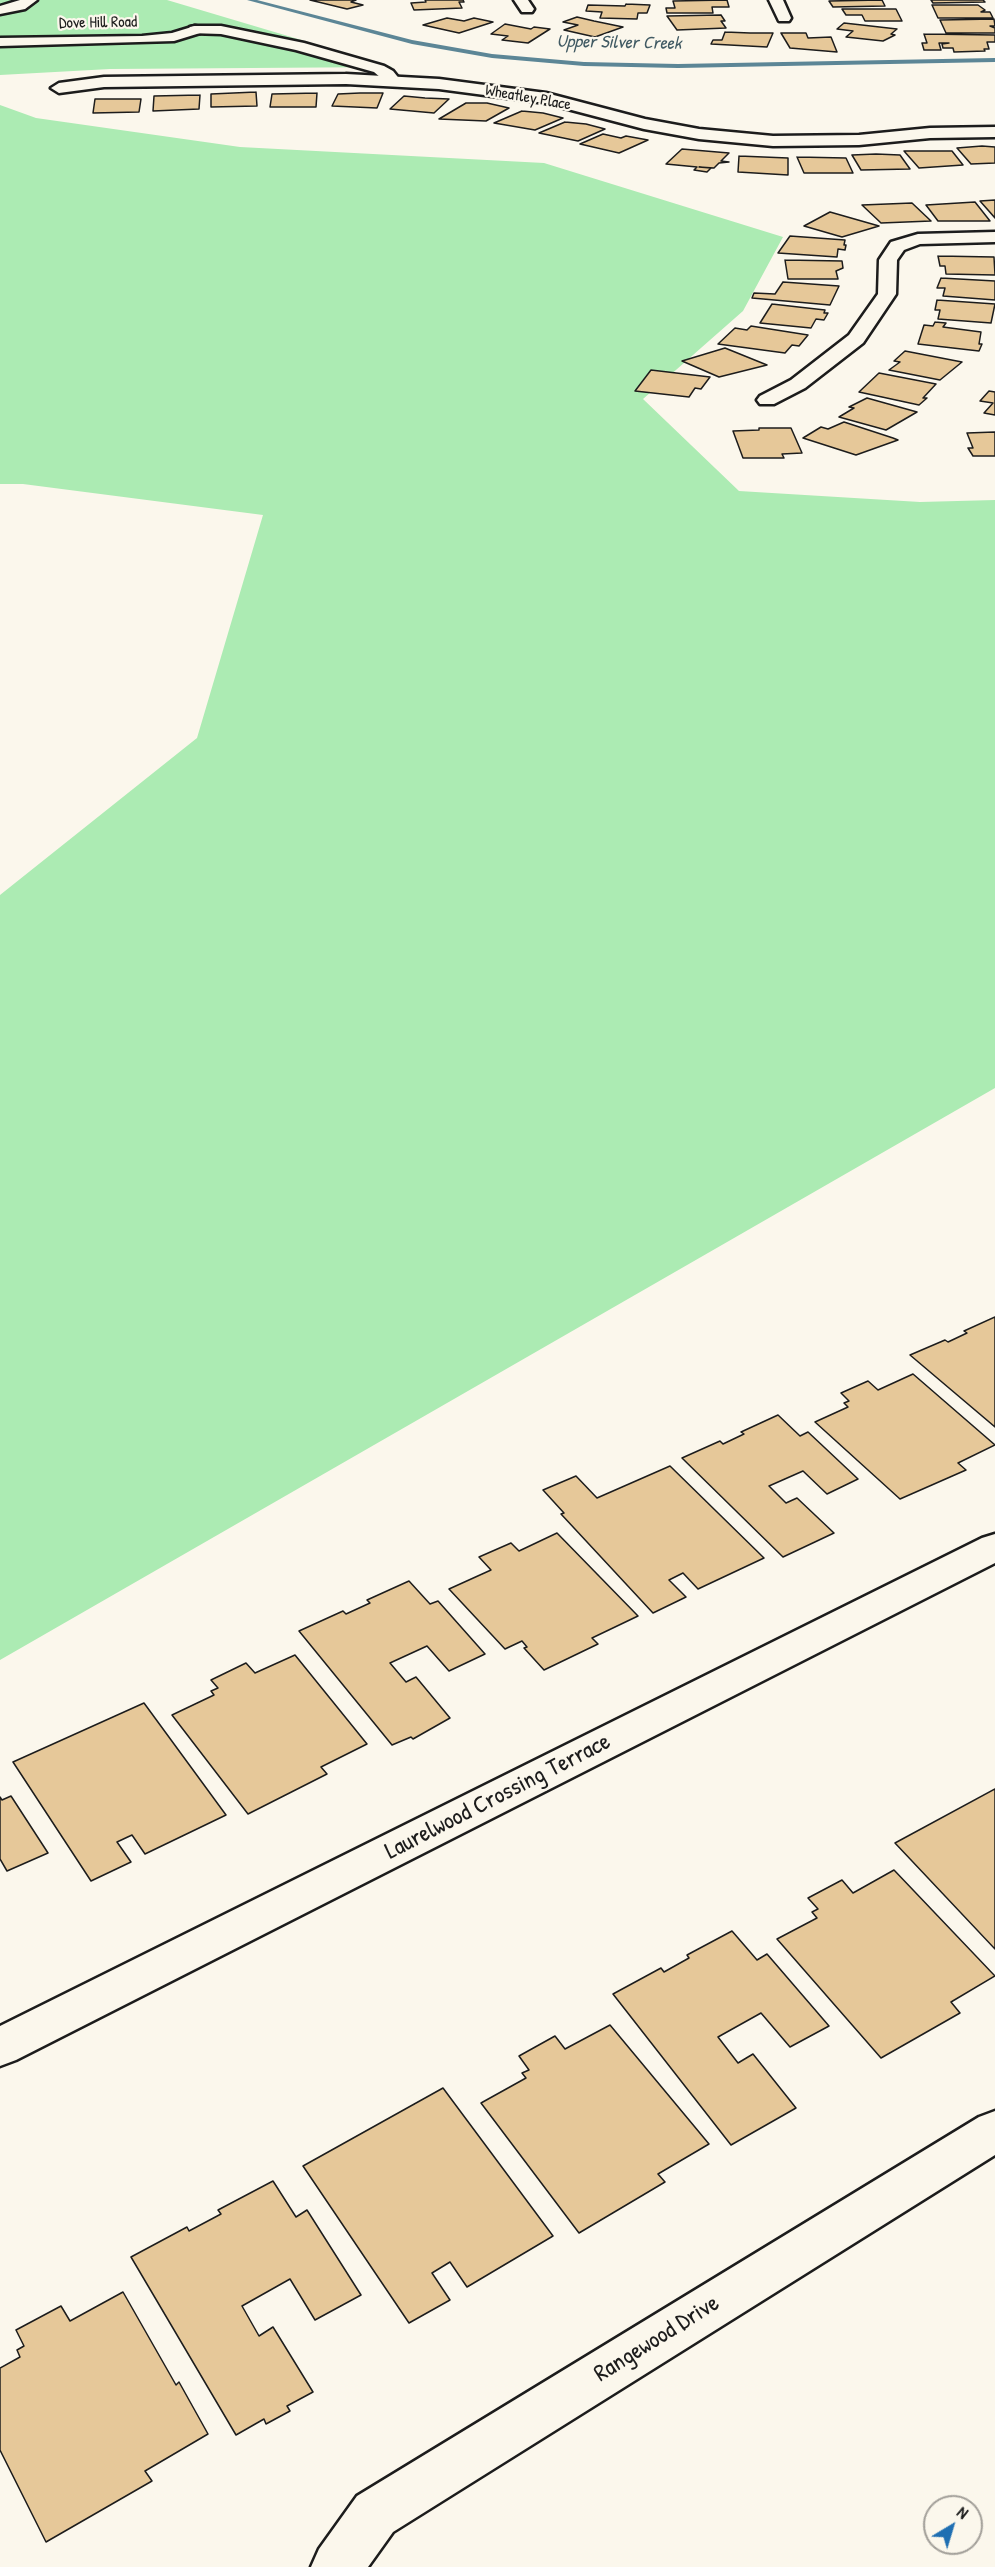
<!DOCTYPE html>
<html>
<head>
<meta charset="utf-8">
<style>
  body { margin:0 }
  #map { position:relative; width:995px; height:2567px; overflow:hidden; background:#fbf7ec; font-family:"Patrick Hand",sans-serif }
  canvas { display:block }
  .north { position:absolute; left:923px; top:2495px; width:60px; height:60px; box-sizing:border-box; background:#fbf7ec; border:2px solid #a29f99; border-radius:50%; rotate:38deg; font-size:16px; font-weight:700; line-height:24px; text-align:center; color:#1c1c1c }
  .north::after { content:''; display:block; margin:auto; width:21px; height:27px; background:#1f6fb2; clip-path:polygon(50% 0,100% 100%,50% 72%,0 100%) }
</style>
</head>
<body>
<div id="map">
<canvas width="995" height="2567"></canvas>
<div class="north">N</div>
</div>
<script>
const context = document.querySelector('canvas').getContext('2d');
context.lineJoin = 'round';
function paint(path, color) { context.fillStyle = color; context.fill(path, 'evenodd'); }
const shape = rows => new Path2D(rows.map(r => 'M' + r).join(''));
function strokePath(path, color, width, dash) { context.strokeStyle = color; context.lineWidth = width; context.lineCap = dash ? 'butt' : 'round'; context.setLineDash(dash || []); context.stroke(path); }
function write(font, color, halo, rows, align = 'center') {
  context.font = font + ' "Patrick Hand",sans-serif'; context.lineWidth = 4.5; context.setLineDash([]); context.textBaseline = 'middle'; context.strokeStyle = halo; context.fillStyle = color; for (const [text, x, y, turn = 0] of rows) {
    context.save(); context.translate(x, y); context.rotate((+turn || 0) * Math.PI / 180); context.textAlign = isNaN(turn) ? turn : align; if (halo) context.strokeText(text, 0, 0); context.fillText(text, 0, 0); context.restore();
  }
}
paint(shape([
  [0,0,167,0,392,67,110,69,0,75],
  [0,105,36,118,240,147,544,163,783,237,743,311,643,399,739,491,920,502,995,500,995,1088,0,1660,0,895,197,738,263,515,23,484,0,484]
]), '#acebb3');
paint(shape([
  [247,0,257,0,412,40,492,54,584,62,678,64,995,58,995,62,678,68,584,66,492,58,412,44,247,0]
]), '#5c8696');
const building = shape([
  [310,0,356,0,351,2,363,5,347,9,310,0],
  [425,0,463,0,464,2,459,2,462,8,414,10,411,3,426,2,425,0],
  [727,0,729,7,712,7,713,13,667,13,666,8,675,8,673,1,727,0],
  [882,0,885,6,833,7,829,1,882,0],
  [931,0,983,0,985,2,933,3,931,0],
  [626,4,650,5,647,13,638,13,637,19,600,18,602,12,586,11,588,5,625,6,626,4],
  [932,5,978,5,985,10,981,12,990,12,993,18,938,18,932,5],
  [842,9,896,9,902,21,865,21,862,15,846,15,842,9],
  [721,15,725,21,721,21,726,28,677,30,667,16,721,15],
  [577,17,594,21,623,27,595,37,564,30,578,25,563,22,577,17],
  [447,18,464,21,474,18,493,22,459,33,423,25,447,18],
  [994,19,995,26,990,26,995,28,995,33,946,33,940,20,994,19],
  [844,23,862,25,897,29,891,34,895,35,883,41,846,37,853,31,837,29,844,23],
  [505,24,531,29,534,27,550,29,528,43,502,40,508,36,491,34,505,24],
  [725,32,750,33,773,33,767,47,711,44,713,40,722,40,725,32],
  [781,33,806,33,808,38,831,37,837,52,790,48,781,33],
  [924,34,995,35,995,42,987,42,989,49,984,49,985,51,954,52,953,48,943,48,942,44,949,43,939,43,941,50,924,50,922,43,927,43,924,34],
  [256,92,257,106,211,107,211,94,256,92],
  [317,93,316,107,270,107,272,94,317,93],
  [360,93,383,93,377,108,332,106,338,94,360,93],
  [200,95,199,109,153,111,154,96,200,95],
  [404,96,425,98,449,99,434,113,390,109,404,96],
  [95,99,141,99,139,112,93,113,95,99],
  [466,103,487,103,509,108,486,121,439,119,466,103],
  [522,111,543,113,563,118,535,130,494,123,522,111],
  [565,122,586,124,605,129,578,141,539,133,565,122],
  [603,134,621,138,626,136,648,140,619,153,580,144,603,134],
  [982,146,995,147,995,163,971,164,957,148,982,146],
  [682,149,729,153,721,161,729,162,719,163,714,168,699,167,711,168,707,172,694,170,697,167,666,164,682,149],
  [904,151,952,151,963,165,919,168,904,151],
  [876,154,900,155,910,169,861,170,852,155,876,154],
  [739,156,788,158,788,175,738,172,739,156],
  [797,157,846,158,853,173,804,173,797,157],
  [995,200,995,218,980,201,995,200],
  [975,202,990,221,938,221,926,205,975,202],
  [912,203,931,221,881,223,862,205,912,203],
  [830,212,879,226,842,237,804,226,830,212],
  [790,236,845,240,844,245,846,245,845,250,838,249,837,257,778,253,790,236],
  [938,256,994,257,995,275,946,274,945,266,940,266,938,256],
  [785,260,842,261,843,268,836,271,838,279,788,279,785,260],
  [941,278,995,281,995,300,943,296,945,288,937,288,941,278],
  [783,282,839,286,830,305,752,298,754,293,775,294,783,282],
  [937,300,995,304,991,323,938,319,940,310,935,310,937,300],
  [772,304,825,310,824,313,828,313,824,320,816,319,811,328,760,323,772,304],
  [935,322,946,323,943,327,981,332,979,344,982,344,979,351,918,344,924,325,933,326,935,322],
  [751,326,808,335,799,346,792,345,785,353,718,344,735,328,747,330,751,326],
  [725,348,767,365,719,377,682,361,725,348],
  [905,351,962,362,940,380,889,370,900,362,894,361,905,351],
  [651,370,710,377,701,389,695,388,689,397,635,391,651,370],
  [879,373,936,384,923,398,927,398,919,405,859,392,879,373],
  [989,391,995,392,995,415,984,413,993,403,980,401,989,391],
  [867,398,917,412,886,430,839,417,854,408,849,407,867,398],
  [844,422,893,438,898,440,856,455,803,438,821,427,828,429,844,422],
  [759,428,791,428,802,453,782,454,784,458,743,458,733,431,759,430,759,428],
  [995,432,995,456,973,456,968,448,973,448,967,433,995,432],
  [995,1317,995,1427,910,1355,945,1340,948,1342,967,1333,964,1331,995,1317],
  [913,1374,995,1445,958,1463,966,1470,900,1499,815,1422,848,1407,844,1403,849,1401,841,1393,868,1381,878,1390,913,1374],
  [778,1415,800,1436,808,1432,858,1479,827,1494,803,1471,769,1486,786,1503,797,1498,834,1533,783,1557,682,1458,720,1441,723,1444,744,1434,741,1432,778,1415],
  [670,1466,764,1558,698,1589,683,1573,669,1580,686,1597,653,1613,561,1514,564,1513,543,1490,576,1476,597,1498,670,1466],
  [557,1533,638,1616,592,1638,598,1644,544,1670,524,1648,527,1647,522,1641,505,1649,449,1589,491,1570,479,1557,511,1543,519,1551,557,1533],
  [409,1581,430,1604,438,1601,485,1654,449,1671,427,1646,390,1663,406,1682,416,1677,450,1718,413,1739,411,1737,392,1745,299,1631,343,1611,346,1614,370,1603,367,1600,409,1581],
  [295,1655,367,1744,321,1767,327,1774,248,1814,172,1715,214,1695,211,1691,218,1688,211,1680,246,1663,255,1673,295,1655],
  [144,1703,226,1815,145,1854,132,1835,117,1842,131,1862,91,1881,13,1762,144,1703],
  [995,1789,995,1949,895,1843,995,1789],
  [11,1796,48,1853,7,1871,0,1859,0,1797,2,1800,11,1796],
  [894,1870,995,1976,951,2002,960,2013,881,2058,777,1939,817,1918,812,1912,818,1909,808,1898,842,1880,853,1893,894,1870],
  [732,1931,757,1960,767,1954,829,2026,790,2047,761,2013,718,2037,738,2063,753,2054,796,2108,731,2145,613,1994,661,1968,664,1972,689,1958,687,1955,732,1931],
  [610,2025,709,2144,658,2174,665,2182,579,2233,481,2103,526,2078,522,2073,529,2070,519,2056,555,2036,565,2049,610,2025],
  [443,2088,553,2236,467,2287,450,2262,432,2273,450,2300,409,2323,303,2166,443,2088],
  [273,2181,296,2217,307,2210,361,2295,315,2320,290,2279,242,2306,259,2336,273,2327,313,2392,287,2406,290,2411,266,2424,264,2419,236,2435,131,2257,187,2227,189,2231,221,2214,218,2210,273,2181],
  [123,2292,176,2385,179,2382,208,2434,145,2471,152,2481,46,2542,0,2450,0,2368,20,2357,17,2350,24,2346,16,2330,61,2306,70,2321,123,2292]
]);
paint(building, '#e6c899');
strokePath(building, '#1c1c1c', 1.5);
const pedestrian = shape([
  [195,26,221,26,304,43,384,66,393,71,401,81,398,84,388,84,374,72,296,50,221,34,190,33,188,30,190,27,195,26]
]);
const minor = shape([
  [20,0,37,0,25,9,0,14,0,6,20,0],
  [514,0,528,0,534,9,532,12,522,12,514,0],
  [769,0,783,0,791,18,789,21,779,21,769,0],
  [195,26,200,27,202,30,200,33,174,41,0,46,0,38,142,36,172,33,195,26],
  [346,74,439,79,546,93,645,119,699,129,773,136,859,135,930,128,995,127,995,137,930,138,859,145,773,146,699,139,644,129,545,103,439,89,346,84,104,87,59,93,51,88,59,83,104,77,346,74],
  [995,232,995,242,920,244,904,250,897,260,896,294,863,343,805,388,774,404,760,404,757,400,760,396,791,380,849,335,878,294,879,260,891,242,918,234,995,232],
  [995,1534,995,1563,16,2060,0,2066,0,2026,982,1538,995,1534],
  [995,2111,995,2155,393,2532,368,2567,311,2567,319,2549,357,2496,979,2117,995,2111]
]);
strokePath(pedestrian, '#1c1c1c', 5);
strokePath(minor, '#1c1c1c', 5);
paint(pedestrian, '#fbf7ec');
paint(minor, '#fbf7ec');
write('16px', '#1c1c1c', '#fbf7ec', [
  ["Dove Hill Road",98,23,-1],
  ["Wheatley Place",528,98,10]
]);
write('italic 18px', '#415a63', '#fbf7ec', [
  ["Upper Silver Creek",619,43,1]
]);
write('24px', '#1c1c1c', '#fbf7ec', [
  ["Laurelwood Crossing Terrace",498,1797,-27],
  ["Rangewood Drive",657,2339,-32]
]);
</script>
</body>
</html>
